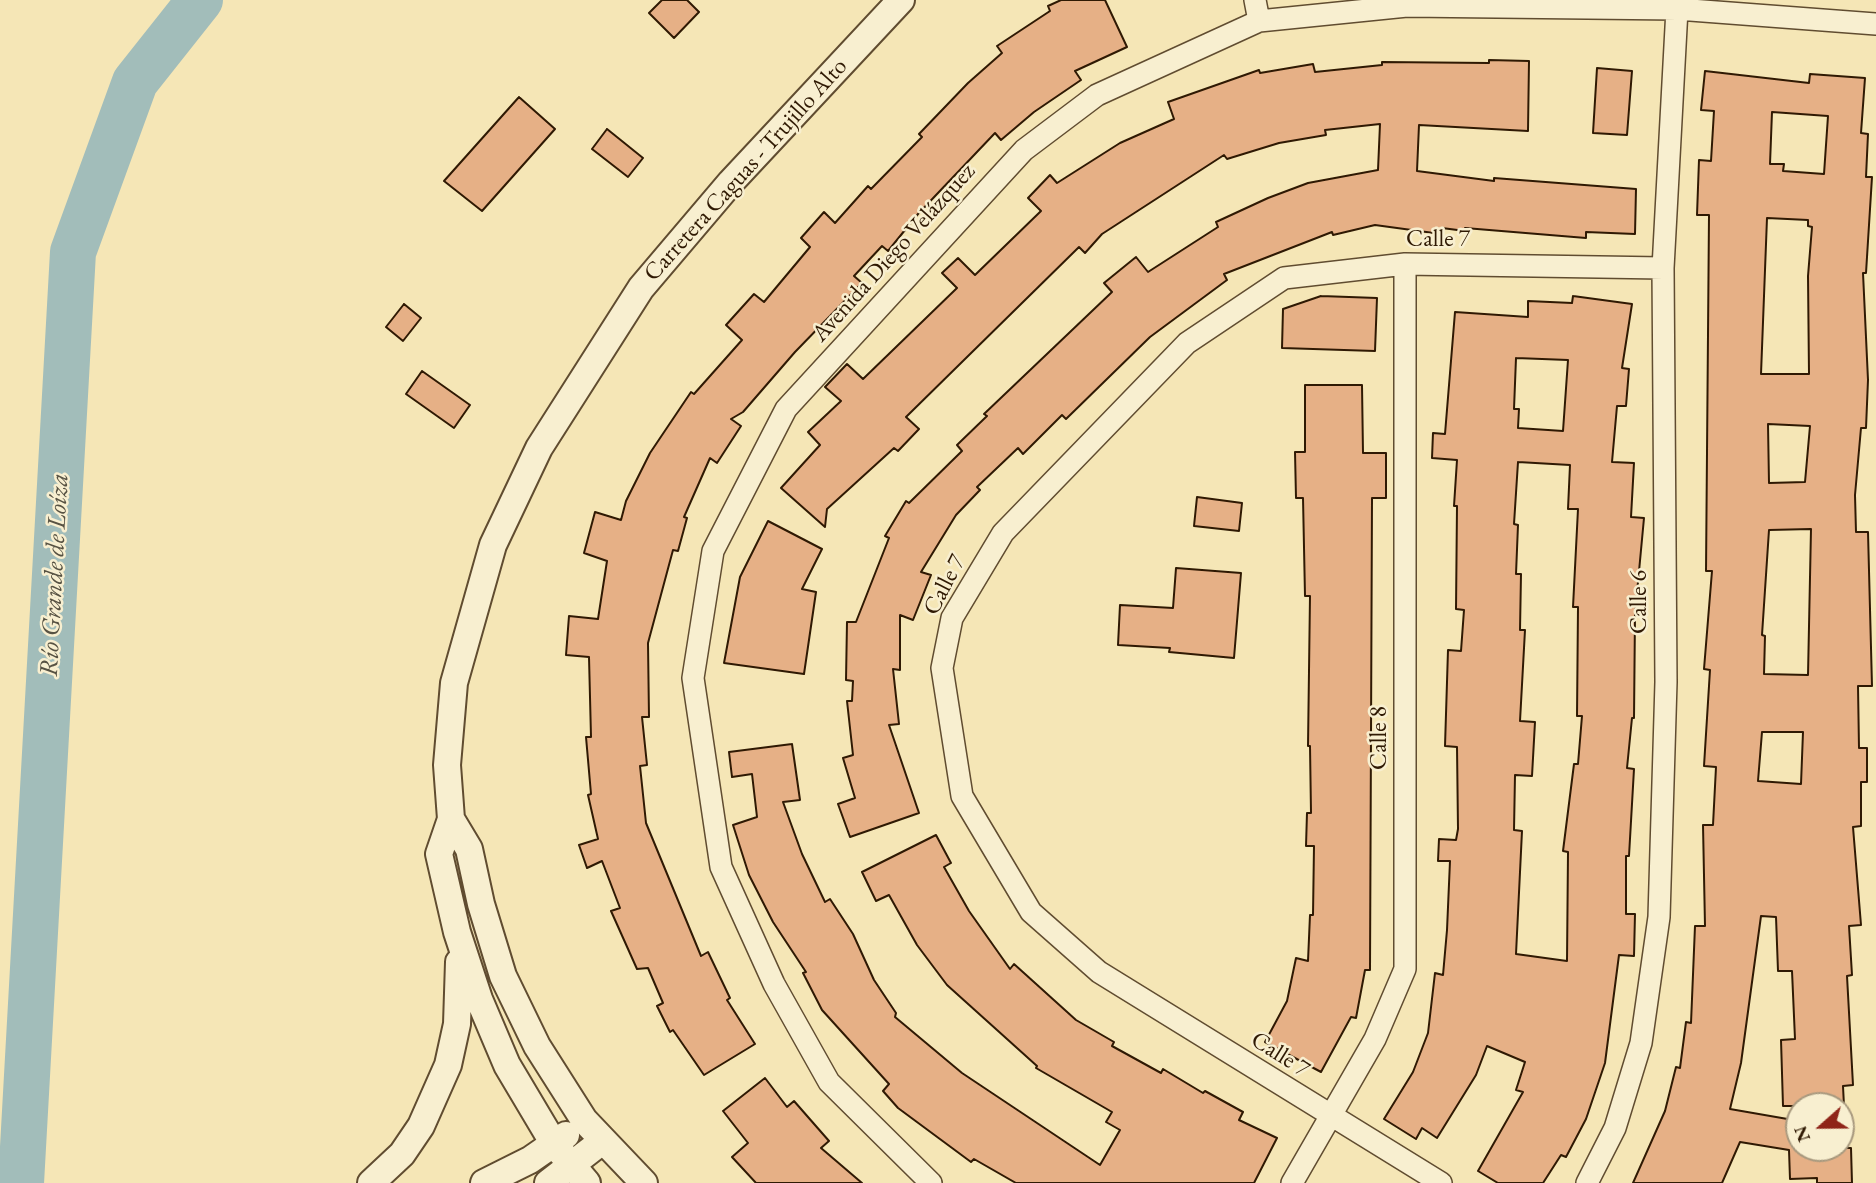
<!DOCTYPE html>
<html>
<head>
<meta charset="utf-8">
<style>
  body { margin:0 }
  #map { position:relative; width:1876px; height:1183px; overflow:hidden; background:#f5e6b6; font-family:"EB Garamond",serif }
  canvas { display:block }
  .north { position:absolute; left:1785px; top:1092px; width:70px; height:70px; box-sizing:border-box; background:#f8efd0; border:2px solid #a8997e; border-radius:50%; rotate:249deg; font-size:19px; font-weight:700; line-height:28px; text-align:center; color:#2f1903 }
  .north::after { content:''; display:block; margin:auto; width:24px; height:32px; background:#8f2418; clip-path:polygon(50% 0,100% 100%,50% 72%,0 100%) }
</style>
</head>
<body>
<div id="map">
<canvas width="1876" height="1183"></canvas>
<div class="north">N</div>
</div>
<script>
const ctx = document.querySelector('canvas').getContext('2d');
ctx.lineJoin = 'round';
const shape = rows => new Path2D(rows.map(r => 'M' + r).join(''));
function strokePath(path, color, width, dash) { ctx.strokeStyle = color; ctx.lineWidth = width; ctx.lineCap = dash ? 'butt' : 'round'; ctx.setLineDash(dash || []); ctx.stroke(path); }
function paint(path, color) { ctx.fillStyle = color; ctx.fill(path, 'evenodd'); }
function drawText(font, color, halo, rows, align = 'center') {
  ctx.font = font + ' "EB Garamond",serif'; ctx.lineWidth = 5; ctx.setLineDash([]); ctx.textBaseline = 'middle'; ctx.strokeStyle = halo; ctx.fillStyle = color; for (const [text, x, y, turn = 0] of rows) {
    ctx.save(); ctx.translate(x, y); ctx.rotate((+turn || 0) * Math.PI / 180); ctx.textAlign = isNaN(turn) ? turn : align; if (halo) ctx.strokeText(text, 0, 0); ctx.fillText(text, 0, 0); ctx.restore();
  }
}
strokePath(shape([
  [21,1183,73,252,135,82,200,0]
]), '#a2bdba', 46);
const building = shape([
  [662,0,687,0,699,12,674,38,649,13,662,0],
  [1061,0,1105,0,1127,47,1075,71,1081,80,1034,112,1001,140,995,133,918,214,888,251,882,246,854,276,862,283,795,352,743,412,731,419,741,426,717,463,710,458,684,517,687,518,678,551,673,550,648,643,649,717,642,717,647,765,640,766,646,823,701,956,708,952,730,998,727,1000,755,1044,704,1075,673,1030,670,1032,657,1006,663,1003,648,968,637,969,611,911,620,908,602,861,587,868,579,845,598,839,588,795,591,794,586,737,591,737,589,657,566,655,569,616,598,619,607,561,584,553,595,512,621,520,626,501,650,453,691,392,694,394,742,340,726,325,754,294,764,302,810,247,801,238,824,212,835,223,868,186,871,189,922,137,919,134,968,83,1002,53,997,46,1050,11,1048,6,1061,0],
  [1489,60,1529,61,1528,131,1419,125,1417,171,1494,181,1494,178,1636,189,1635,234,1586,232,1586,238,1465,228,1465,231,1442,228,1441,234,1375,225,1333,235,1332,232,1224,274,1227,280,1150,337,1066,419,1062,415,1023,454,1018,448,977,487,980,490,956,515,921,572,931,575,913,620,900,615,900,670,893,669,899,724,889,725,919,813,850,837,838,804,855,798,843,758,853,755,847,701,852,701,853,681,846,680,847,622,856,622,889,538,885,536,906,501,909,503,962,451,957,445,987,416,984,414,1112,292,1104,283,1136,257,1148,272,1218,227,1216,222,1268,198,1308,183,1378,170,1380,124,1325,130,1326,135,1279,143,1227,159,1224,155,1102,234,1085,253,1079,247,906,417,919,429,898,451,894,448,827,509,825,527,781,488,820,445,808,432,841,401,825,387,847,364,863,379,957,288,942,273,958,258,975,275,1041,211,1028,198,1050,175,1057,183,1120,143,1174,119,1168,102,1259,70,1260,73,1313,64,1315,72,1382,65,1382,62,1489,63,1489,60],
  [1597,68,1632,71,1627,135,1593,133,1597,68],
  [1705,71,1809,83,1810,74,1865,78,1861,133,1868,134,1866,177,1872,177,1866,273,1863,273,1868,380,1866,428,1861,428,1855,495,1856,532,1868,532,1872,686,1858,686,1859,748,1867,748,1867,782,1861,782,1861,826,1853,827,1861,925,1849,926,1852,975,1847,976,1853,1085,1843,1086,1844,1106,1783,1106,1781,1040,1795,1039,1792,971,1778,971,1776,917,1761,916,1741,1063,1730,1109,1799,1121,1799,1148,1851,1148,1852,1183,1817,1183,1817,1178,1790,1179,1789,1150,1740,1142,1722,1183,1633,1183,1665,1111,1676,1067,1680,1068,1686,1022,1691,1023,1695,926,1705,926,1703,825,1713,825,1716,767,1704,766,1710,670,1704,669,1712,571,1706,571,1709,215,1697,215,1699,160,1711,161,1714,111,1701,110,1705,71],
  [1772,112,1828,116,1824,174,1783,171,1784,164,1770,164,1772,112],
  [1767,218,1808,220,1808,226,1812,227,1808,276,1809,374,1761,374,1767,218],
  [1768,424,1810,426,1805,482,1769,483,1768,424],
  [1811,529,1808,675,1764,674,1765,636,1762,635,1769,530,1811,529],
  [1762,732,1803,732,1801,784,1758,781,1762,732],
  [519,97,555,129,482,211,444,181,519,97],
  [607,129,643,158,628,177,592,149,607,129],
  [1321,296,1377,298,1375,351,1282,348,1283,309,1321,296],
  [1573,296,1632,304,1622,368,1629,369,1626,406,1617,406,1612,462,1634,463,1631,517,1644,518,1635,614,1634,718,1632,718,1627,768,1634,769,1629,856,1626,856,1626,914,1635,914,1634,956,1619,955,1605,1063,1586,1119,1566,1157,1561,1155,1543,1183,1498,1183,1478,1171,1523,1092,1516,1090,1525,1062,1487,1046,1476,1075,1437,1138,1422,1128,1416,1139,1384,1119,1413,1072,1428,1033,1435,973,1443,975,1447,930,1450,861,1438,861,1439,839,1456,840,1458,829,1457,747,1445,746,1448,650,1461,651,1464,610,1456,609,1457,506,1454,506,1457,460,1432,458,1433,433,1445,434,1455,312,1528,317,1528,301,1572,303,1573,296],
  [1516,358,1568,360,1563,431,1518,428,1519,409,1514,409,1516,358],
  [1518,462,1570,465,1568,509,1578,509,1573,607,1578,607,1577,716,1582,716,1578,764,1574,764,1563,851,1568,852,1567,961,1516,954,1522,831,1514,830,1515,775,1532,776,1535,722,1520,721,1525,630,1520,630,1521,574,1516,574,1518,525,1514,524,1518,462],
  [404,304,421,318,403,341,386,327,404,304],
  [422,371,470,405,454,428,406,394,422,371],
  [1305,385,1362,385,1363,453,1386,453,1386,498,1372,498,1370,970,1365,970,1356,1018,1351,1017,1321,1072,1265,1042,1287,1001,1296,958,1308,961,1310,915,1313,915,1314,846,1306,846,1307,813,1311,813,1310,746,1308,746,1310,596,1305,596,1303,498,1296,498,1295,452,1305,452,1305,385],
  [1197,497,1242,503,1239,531,1194,526,1197,497],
  [768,521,822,549,802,589,816,592,804,674,724,663,740,577,768,521],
  [1176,568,1241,573,1234,658,1169,652,1170,648,1118,645,1120,605,1173,608,1176,568],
  [792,744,800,800,783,802,802,854,825,902,830,899,853,934,874,980,896,1013,895,1017,962,1073,1100,1165,1120,1130,1106,1122,1112,1112,1036,1068,1037,1066,947,985,917,945,889,895,876,901,862,872,936,835,951,863,944,867,969,911,1010,969,1014,964,1076,1020,1114,1042,1112,1046,1161,1073,1163,1069,1203,1093,1205,1091,1243,1112,1239,1120,1277,1138,1254,1183,1016,1183,974,1159,971,1162,898,1108,883,1091,889,1084,822,1010,803,973,806,972,773,922,749,875,733,825,757,817,752,774,732,777,729,752,792,744],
  [765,1078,787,1107,794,1101,829,1141,821,1148,862,1183,756,1183,732,1157,748,1143,723,1111,765,1078]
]);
paint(building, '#e6b086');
strokePath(building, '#2f1903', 2);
const minor = shape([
  [1255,0,1259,21],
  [931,1183,829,1082,774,984,721,867,693,678,713,551,786,409,1024,150,1097,95,1259,21,1407,6,1677,9,1876,24],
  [1292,1183,1375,1039,1405,969,1405,264],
  [1441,1183,1099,972,1031,912,962,796,942,668,952,618,1003,533,1187,343,1284,278,1405,264,1663,268],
  [1587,1183,1615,1128,1641,1043,1659,917,1666,682,1663,268,1677,9]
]);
const tertiary = shape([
  [451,819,469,849,481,904,503,976,537,1046,584,1120,644,1183],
  [371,1183,402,1154,421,1126,448,1065,457,1024,459,962],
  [484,1183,530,1160,566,1135],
  [548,1183,601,1142],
  [587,1183,554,1144,507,1065,479,999,457,932,439,854,451,819,447,765,454,683,493,545,539,448,641,288,731,182,901,0]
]);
strokePath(minor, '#604c30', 24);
strokePath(tertiary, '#604c30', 30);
strokePath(minor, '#f8efd0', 21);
strokePath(tertiary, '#f8efd0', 26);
drawText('24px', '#2f1903', '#f8efd0', [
  ["Carretera Caguas - Trujillo Alto",746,170,-48],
  ["Calle 7",1438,239],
  ["Avenida Diego Velázquez",894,253,-48],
  ["Calle 7",945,585,-63],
  ["Calle 6",1639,602,-90],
  ["Calle 8",1379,738,-90],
  ["Calle 7",1280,1055,32]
]);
drawText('italic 26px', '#575243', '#f8efd0', [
  ["Río Grande de Loíza",55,575,-87]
]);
</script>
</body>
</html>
